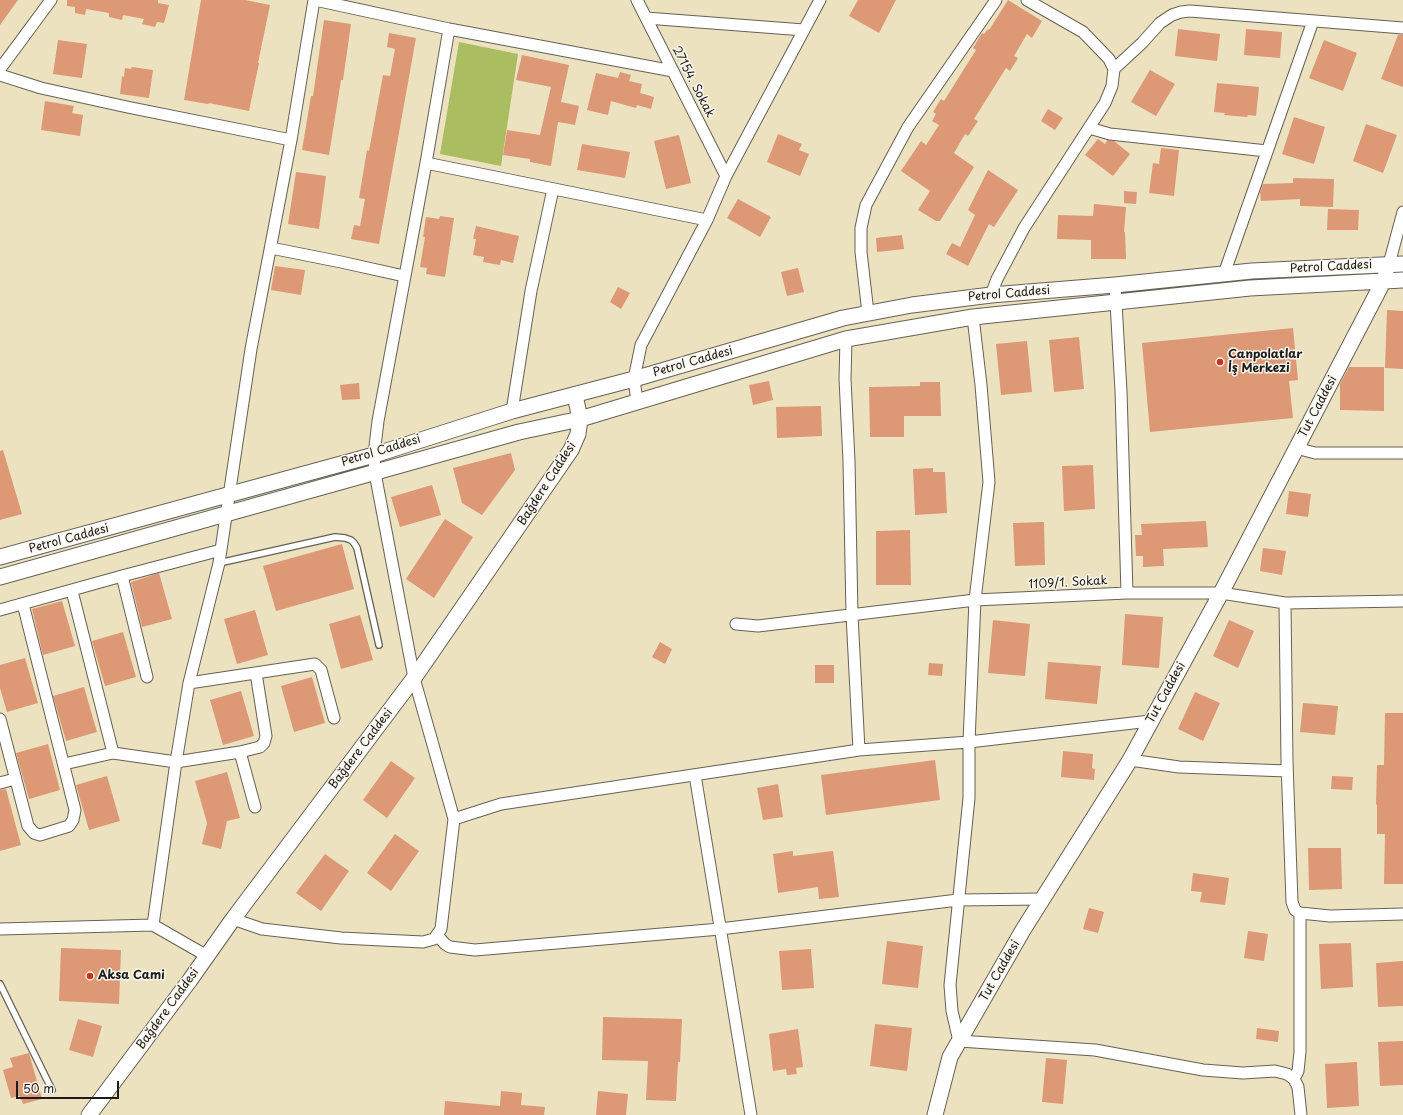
<!DOCTYPE html>
<html>
<head>
<meta charset="utf-8">
<style>
  body { margin:0 }
  #map { position:relative; width:1403px; height:1115px; overflow:hidden; background:#ece2c0; font-family:"Playpen Sans",sans-serif }
  canvas { display:block }
  .scale { position:absolute; left:16px; top:1081px; width:103px; height:18px; box-sizing:border-box; border:2px solid #1c1c1c; border-top:0; padding-left:5px; font-size:12px; line-height:14px; white-space:nowrap; color:#1c1c1c; -webkit-text-stroke:3px #fbf7ec; paint-order:stroke }
</style>
</head>
<body>
<div id="map">
<canvas width="1403" height="1115"></canvas>
<div class="scale">50 m</div>
</div>
<script>
const ctx = document.querySelector('canvas').getContext('2d');
ctx.lineJoin = 'round';
function paint(path, color) { ctx.fillStyle = color; ctx.fill(path, 'evenodd'); }
const shape = rows => new Path2D(rows.map(r => 'M' + r).join(''));
function strokePath(path, color, width, dash) { ctx.strokeStyle = color; ctx.lineWidth = width; ctx.lineCap = dash ? 'butt' : 'round'; ctx.setLineDash(dash || []); ctx.stroke(path); }
function drawText(font, color, halo, rows, align = 'center') {
  ctx.font = font + ' "Playpen Sans",sans-serif'; ctx.lineWidth = 3; ctx.setLineDash([]); ctx.textBaseline = 'middle'; ctx.strokeStyle = halo; ctx.fillStyle = color; for (const [text, x, y, turn = 0] of rows) {
    ctx.save(); ctx.translate(x, y); ctx.rotate((+turn || 0) * Math.PI / 180); ctx.textAlign = isNaN(turn) ? turn : align; if (halo) ctx.strokeText(text, 0, 0); ctx.fillText(text, 0, 0); ctx.restore();
  }
}
paint(shape([
  [459,42,518,54,501,166,440,154]
]), '#aabd61');
paint(shape([
  [0,0,18,0,0,25],
  [67,0,158,0,158,3,169,5,164,23,157,22,155,27,142,24,144,19,123,15,122,20,109,17,109,13,86,9,85,15,75,13,75,7,67,6],
  [201,0,245,0,270,5,258,63,259,63,249,111,209,103,208,104,184,100],
  [858,0,896,0,879,33,849,16],
  [1008,0,1042,21,1032,38,1027,34,1014,56,1018,58,1010,71,1006,68,974,119,978,121,968,136,965,134,954,153,974,167,940,221,936,221,918,210,930,191,901,171,921,141,926,145,939,125,932,121,936,114,933,112,941,99,944,101,976,50,973,48,982,33,984,34,988,29,989,30],
  [324,20,351,24,343,80,341,80,329,155,302,150,311,96,313,96],
  [1178,29,1220,34,1217,61,1175,56],
  [1246,29,1282,32,1280,58,1244,55],
  [389,33,416,38,379,244,351,239,354,225,360,226,365,199,359,198,367,150,369,151,383,75,390,76,395,49,387,47],
  [1398,35,1403,35,1403,87,1381,79],
  [58,40,87,44,82,78,53,74],
  [1324,40,1357,53,1343,91,1309,78],
  [522,55,569,65,561,102,579,106,575,125,558,122,551,166,530,162,530,159,503,155,507,130,540,135,551,87,516,80],
  [132,67,153,70,149,98,120,94,122,76,124,77,125,68,131,69],
  [1150,70,1175,84,1156,116,1131,102],
  [620,72,631,75,629,81,642,84,640,93,654,97,651,109,637,105,636,108,611,101,608,115,587,110,596,73,618,78],
  [1217,83,1259,87,1256,116,1248,115,1247,117,1224,115,1225,113,1214,112],
  [45,101,74,106,72,113,83,115,80,136,41,130],
  [1048,109,1063,118,1055,130,1041,121],
  [1294,117,1325,127,1314,164,1282,154],
  [1366,124,1397,135,1383,173,1353,161],
  [778,134,802,144,799,150,809,154,800,176,767,162],
  [679,135,691,183,666,189,654,141],
  [1098,139,1105,144,1107,140,1114,141,1130,154,1113,176,1085,155],
  [582,144,630,152,625,178,577,170],
  [1161,148,1179,150,1174,196,1149,193,1153,163,1159,164],
  [988,170,1018,190,994,227,989,224,968,266,946,254,952,243,960,247,975,215,968,210],
  [296,172,326,176,319,229,288,224],
  [1293,178,1334,179,1333,207,1300,206,1300,199,1261,201,1260,192,1263,184,1293,183],
  [1124,191,1137,192,1136,204,1124,203],
  [738,199,771,217,760,237,727,218],
  [1094,204,1126,207,1124,232,1125,232,1126,259,1091,259,1091,240,1057,239,1058,215,1093,216],
  [1328,209,1359,210,1358,230,1327,230],
  [440,216,454,218,445,277,426,274,427,268,420,267,425,237,423,237,426,217,439,219],
  [476,226,519,236,513,263,501,260,500,265,483,262,484,257,473,255,476,239,473,239],
  [902,235,904,249,877,252,876,238],
  [275,266,305,270,301,295,271,290],
  [798,268,804,292,787,296,781,272],
  [618,287,630,293,621,309,610,302],
  [1387,310,1403,311,1403,369,1385,368],
  [1293,328,1298,380,1289,381,1293,418,1150,432,1142,343],
  [1079,337,1084,389,1054,392,1049,340],
  [1027,341,1032,392,1001,395,996,344],
  [1349,367,1384,367,1384,411,1340,410,1340,384],
  [769,381,773,400,753,405,749,385],
  [920,382,940,382,941,416,904,416,904,437,870,437,869,387,920,386],
  [359,383,360,399,342,400,340,385],
  [821,406,822,436,777,438,776,407],
  [3,450,22,514,0,520,0,451],
  [511,453,515,470,482,515,462,503,453,468],
  [1093,465,1095,509,1064,511,1062,466],
  [933,468,933,472,945,472,947,513,915,515,913,469],
  [432,485,441,515,400,527,391,497],
  [1289,491,1311,494,1308,517,1286,514],
  [445,519,473,537,434,598,406,579],
  [1206,521,1208,547,1163,549,1164,566,1143,567,1143,556,1136,556,1135,535,1142,535,1141,524],
  [1044,522,1045,565,1015,566,1013,523],
  [910,530,911,585,876,585,876,531],
  [342,544,354,589,276,611,263,566],
  [1263,548,1286,551,1282,575,1260,571],
  [159,573,172,619,142,627,131,582],
  [62,601,75,646,43,655,32,609],
  [255,610,268,655,237,664,224,619],
  [1125,614,1163,617,1159,668,1122,665],
  [360,615,373,660,341,669,329,624],
  [993,620,1030,624,1025,676,988,673],
  [1229,620,1254,631,1238,668,1213,656],
  [123,632,136,677,105,686,92,641],
  [660,642,672,649,665,664,652,657],
  [25,658,38,703,7,712,0,688,0,665],
  [1048,662,1101,666,1097,704,1045,699],
  [929,663,943,664,942,676,928,675],
  [815,665,834,665,834,683,815,683],
  [312,677,325,723,294,732,281,686],
  [84,687,97,732,66,741,53,696],
  [241,691,254,736,223,745,210,700],
  [1195,692,1220,703,1203,741,1178,729],
  [1303,703,1338,706,1335,735,1300,732],
  [1385,713,1403,713,1403,884,1384,884,1385,834,1377,834,1377,805,1376,804,1377,765,1384,765],
  [48,744,60,790,29,799,16,753],
  [1063,751,1093,754,1092,768,1095,769,1094,780,1061,777],
  [935,760,940,800,826,815,821,775],
  [391,761,415,778,387,818,363,800],
  [227,772,240,818,227,821,221,849,202,844,207,823,195,781],
  [107,776,120,821,89,830,76,785],
  [1332,776,1353,777,1352,790,1331,789],
  [778,784,783,817,763,820,757,788],
  [6,789,21,845,0,851,0,790],
  [395,834,419,851,391,891,367,873],
  [1308,848,1341,848,1342,889,1309,890],
  [793,851,793,856,833,851,839,897,819,899,818,887,778,893,773,854],
  [325,854,349,871,321,911,296,893],
  [1193,873,1229,878,1225,905,1200,902,1202,892,1191,891],
  [1089,908,1104,912,1098,933,1083,929],
  [1248,931,1268,934,1264,961,1244,958],
  [887,941,923,946,918,988,882,984],
  [1351,943,1353,987,1321,989,1319,944],
  [61,948,121,950,119,1004,59,1001],
  [811,949,814,988,782,990,779,951],
  [1403,961,1403,1006,1378,1007,1376,963],
  [603,1017,682,1019,680,1062,678,1062,676,1101,646,1100,648,1061,602,1060],
  [78,1019,102,1026,93,1057,69,1050],
  [875,1024,912,1028,907,1071,870,1066],
  [1257,1028,1279,1031,1278,1042,1256,1039],
  [798,1029,803,1067,796,1068,797,1074,787,1075,786,1069,773,1071,769,1034],
  [1403,1041,1403,1085,1380,1086,1378,1042],
  [29,1053,42,1099,23,1104,20,1096,11,1098,3,1070,13,1067,10,1058],
  [1046,1058,1067,1060,1063,1104,1042,1102],
  [1357,1062,1359,1106,1327,1108,1325,1064],
  [501,1091,522,1093,521,1105,545,1107,544,1115,444,1115,445,1101,500,1106],
  [598,1091,628,1094,626,1115,596,1115]
]), '#dd9875');
const lane = shape([
  [219,563,335,537,345,538,351,540,354,543,357,548,379,645],
  [0,984,52,1090]
]);
const street = shape([
  [315,0,449,29,673,71],
  [637,0,726,176],
  [646,18,804,30],
  [0,69,51,0],
  [1114,69,1142,43,1160,23,1172,15,1181,12,1190,11,1403,28],
  [0,75,41,88,127,107,291,140],
  [1089,128,1110,134,1267,151],
  [426,163,707,220],
  [271,248,341,262,404,276],
  [1389,264,1403,212],
  [1224,274,1313,21],
  [1115,285,1121,391,1127,593],
  [991,295,997,279,1024,228,1105,103,1112,86,1114,69,1109,59,1083,32,1027,0],
  [868,313,861,252,861,228,866,205,908,127,996,0],
  [973,317,981,385,989,482,975,600,969,742,969,798,950,985,952,1011,959,1041,1095,1050,1203,1070,1243,1073,1275,1071,1287,1074,1294,1079,1298,1087,1301,1115],
  [846,339,845,379,849,461,852,615,859,750],
  [637,402,634,379,641,345,707,220,726,176,820,0],
  [512,411,531,291,553,189],
  [1296,448,1315,453,1403,453],
  [122,576,147,677],
  [72,591,113,753],
  [1285,603,1287,762,1292,902,1295,910,1300,913,1330,916,1403,914],
  [0,610,122,576,221,550],
  [736,624,758,626,975,600,1127,593,1221,593,1285,603,1403,601],
  [189,683,315,664,321,670,334,718],
  [0,719,28,826,34,833,40,835,69,826,73,820,75,810,23,604],
  [240,752,255,807],
  [1130,760,1179,767,1287,771],
  [64,764,113,753,176,762,240,752,260,747,264,743,266,736,256,673],
  [695,775,751,1115],
  [0,783,15,779],
  [454,819,501,804,859,750,969,742,1150,721],
  [233,919,262,929,341,938,423,942,434,939,441,929,454,819,414,678,375,473,374,455,378,421,426,163,449,29],
  [0,929,153,925],
  [438,936,445,944,450,947,475,950,720,929,958,900,1043,899],
  [207,956,153,925,176,762,189,683,219,563,251,349,291,140,314,0],
  [1294,1079,1298,1071,1300,1052,1300,913]
]);
const secondary = shape([
  [0,557,374,455,512,411,634,379,843,318,912,305,991,295,1115,285,1252,271,1403,264],
  [0,577,519,432,580,419,846,339,973,317,1250,288,1403,280],
  [89,1115,190,980,233,919,414,678,571,450,578,434,580,419,575,395],
  [935,1115,950,1057,1023,930,1130,760,1221,593,1384,280,1386,274]
]);
strokePath(lane, '#656155', 8);
strokePath(street, '#656155', 13);
strokePath(secondary, '#656155', 17);
strokePath(lane, '#fff', 5.5);
strokePath(street, '#fff', 11);
strokePath(secondary, '#fff', 15);
for (const [x, y, r, color] of [
  [1220,362,4,"#c8321e"],
  [90,976,4,"#c8321e"]
]) { const dot = new Path2D(); dot.arc(x, y, r, 0, 2 * Math.PI); ctx.fillStyle = color; ctx.fill(dot); strokePath(dot, '#fbf7ec', 1.5); }
drawText('12px', '#1c1c1c', '#fbf7ec', [
  ["27154. Sokak",693,82,63],
  ["Petrol Caddesi",1331,267,-3],
  ["Petrol Caddesi",1009,294,-5],
  ["Petrol Caddesi",693,362,-16],
  ["Tut Caddesi",1318,407,-62],
  ["Petrol Caddesi",381,451,-17],
  ["Bağdere Caddesi",547,484,-57],
  ["Petrol Caddesi",69,539,-15],
  ["1109/1. Sokak",1068,583,-3],
  ["Tut Caddesi",1166,693,-61],
  ["Bağdere Caddesi",361,749,-53],
  ["Tut Caddesi",1000,971,-60],
  ["Bağdere Caddesi",168,1009,-54]
]);
drawText('bold 12px', '#1c1c1c', '#fbf7ec', [
  ["Canpolatlar",1228,355],
  ["İş Merkezi",1228,369],
  ["Aksa Cami",98,976]
], 'left');
</script>
</body>
</html>
